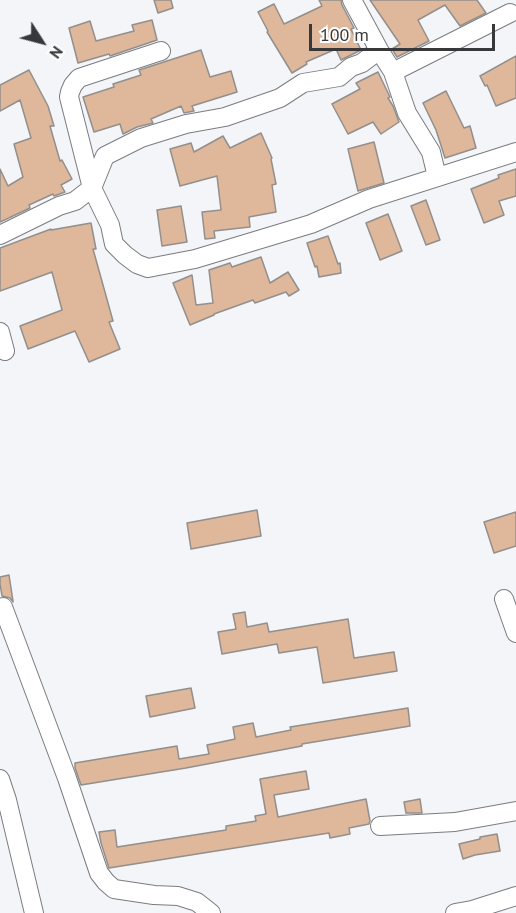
<!DOCTYPE html>
<html>
<head>
<meta charset="utf-8">
<style>
  body { margin:0 }
  #map { position:relative; width:516px; height:913px; overflow:hidden; background:#f3f5f9; font-family:"PT Sans",sans-serif }
  canvas { display:block }
  .north { position:absolute; left:12px; top:12px; width:60px; height:60px; -webkit-text-stroke:4px #fff; paint-order:stroke; rotate:126deg; font-size:16px; font-weight:700; line-height:24px; text-align:center; color:#38383a }
  .north::after { content:''; display:block; margin:auto; width:21px; height:27px; background:#38383a; clip-path:polygon(50% 0,100% 100%,50% 72%,0 100%) }
  .scale { position:absolute; left:309px; top:24px; width:186px; height:27px; box-sizing:border-box; border:3px solid #38383a; border-top:0; padding-left:8px; font-size:18px; line-height:21px; white-space:nowrap; color:#38383a; -webkit-text-stroke:4px #fff; paint-order:stroke }
</style>
</head>
<body>
<div id="map">
<canvas width="516" height="913"></canvas>
<div class="north">N</div>
<div class="scale">100 m</div>
</div>
<script>
const ctx = document.querySelector('canvas').getContext('2d');
ctx.lineJoin = 'round';
function paint(path, color) { ctx.fillStyle = color; ctx.fill(path, 'evenodd'); }
const shape = rows => new Path2D(rows.map(r => 'M' + r).join(''));
function strokePath(path, color, width, dash) { ctx.strokeStyle = color; ctx.lineWidth = width; ctx.lineCap = dash ? 'butt' : 'round'; ctx.setLineDash(dash || []); ctx.stroke(path); }
const building = shape([
  [154,0,171,0,173,8,158,13,154,0],
  [319,0,341,0,342,5,354,28,351,29,361,50,341,60,336,49,306,62,307,64,292,73,267,32,268,31,258,12,274,4,284,24,322,6,319,0],
  [370,0,477,0,486,13,460,26,445,5,418,20,429,41,397,57,392,49,400,44,370,0],
  [152,20,157,40,110,56,109,54,78,63,69,28,90,21,96,41,134,31,132,25,152,20],
  [201,50,210,77,231,71,237,92,192,106,194,111,184,113,181,106,151,119,153,123,137,127,123,134,120,124,94,132,83,97,114,87,113,84,141,75,139,70,201,50],
  [516,56,516,98,496,106,487,85,485,86,480,76,516,56],
  [29,70,48,106,54,126,50,126,60,161,62,160,72,179,61,185,65,192,54,196,53,194,29,205,30,208,0,222,0,169,8,186,23,177,14,144,31,138,20,100,0,111,0,85,29,70],
  [378,72,389,95,390,97,388,98,393,106,399,122,381,134,373,122,348,134,332,104,360,89,356,83,378,72],
  [446,91,464,128,470,126,476,148,445,158,436,130,423,103,446,91],
  [261,133,272,158,271,159,276,184,272,185,276,212,249,217,250,227,214,231,215,238,205,239,202,212,221,210,217,176,180,186,170,149,191,143,194,152,223,136,230,148,261,133],
  [374,142,384,183,358,191,348,149,374,142],
  [516,169,516,196,499,201,504,215,484,223,471,189,499,178,498,175,516,169],
  [426,200,440,240,426,245,411,206,426,200],
  [181,206,187,242,162,246,157,210,181,206],
  [388,214,402,251,380,260,366,223,388,214],
  [91,223,96,249,93,249,113,321,109,322,120,349,89,362,75,331,28,349,20,326,62,310,52,272,0,291,0,248,51,229,51,230,91,223],
  [328,236,338,264,340,263,341,273,319,277,317,266,315,267,307,243,328,236],
  [261,257,270,283,288,272,299,290,289,296,286,292,255,303,253,300,214,314,214,315,190,325,173,283,192,275,196,305,213,303,209,270,230,263,232,267,261,257],
  [257,510,261,536,191,549,187,523,257,510],
  [516,512,516,546,494,553,484,522,516,512],
  [9,575,13,601,13,602,10,598,2,596,0,584,0,577,9,575],
  [245,612,247,627,267,623,269,632,348,619,354,658,394,652,397,671,323,683,317,647,279,653,277,644,222,654,218,632,236,629,233,614,245,612],
  [191,688,195,708,150,717,146,696,191,688],
  [408,708,410,726,302,744,302,746,186,768,81,785,75,768,75,763,177,746,179,759,209,754,207,745,235,739,233,727,253,723,256,737,291,730,290,727,408,708],
  [306,771,309,789,274,795,278,817,366,799,370,821,369,824,349,828,350,834,330,838,329,833,109,868,101,843,99,832,115,830,117,847,226,830,226,826,256,821,255,816,266,814,260,779,306,771],
  [420,799,422,813,406,813,404,802,420,799],
  [497,834,500,851,475,855,463,859,459,844,480,839,480,837,497,834]
]);
paint(building, '#dfb79b');
strokePath(building, '#928f8c', 1.5);
const minor = shape([
  [352,0,379,50,393,72,407,113,431,152,437,177],
  [161,51,79,78,73,85,70,92,69,97,92,188,110,225,114,244,125,255,137,264,148,268,195,259,311,224,369,199,516,152],
  [393,72,510,13],
  [0,235,59,206,75,201,92,188,105,156,141,138,186,124,225,117,280,98,303,83,339,77,351,67,362,63,379,50],
  [0,332,5,351],
  [504,599,516,633],
  [3,607,67,778,99,873,106,882,114,889,154,895,178,896,197,902,211,913],
  [0,779,7,800,34,913],
  [380,826,455,822,516,811],
  [455,913,472,910,516,896]
]);
strokePath(minor, '#7a7c80', 20);
strokePath(minor, '#fff', 18);
</script>
</body>
</html>
